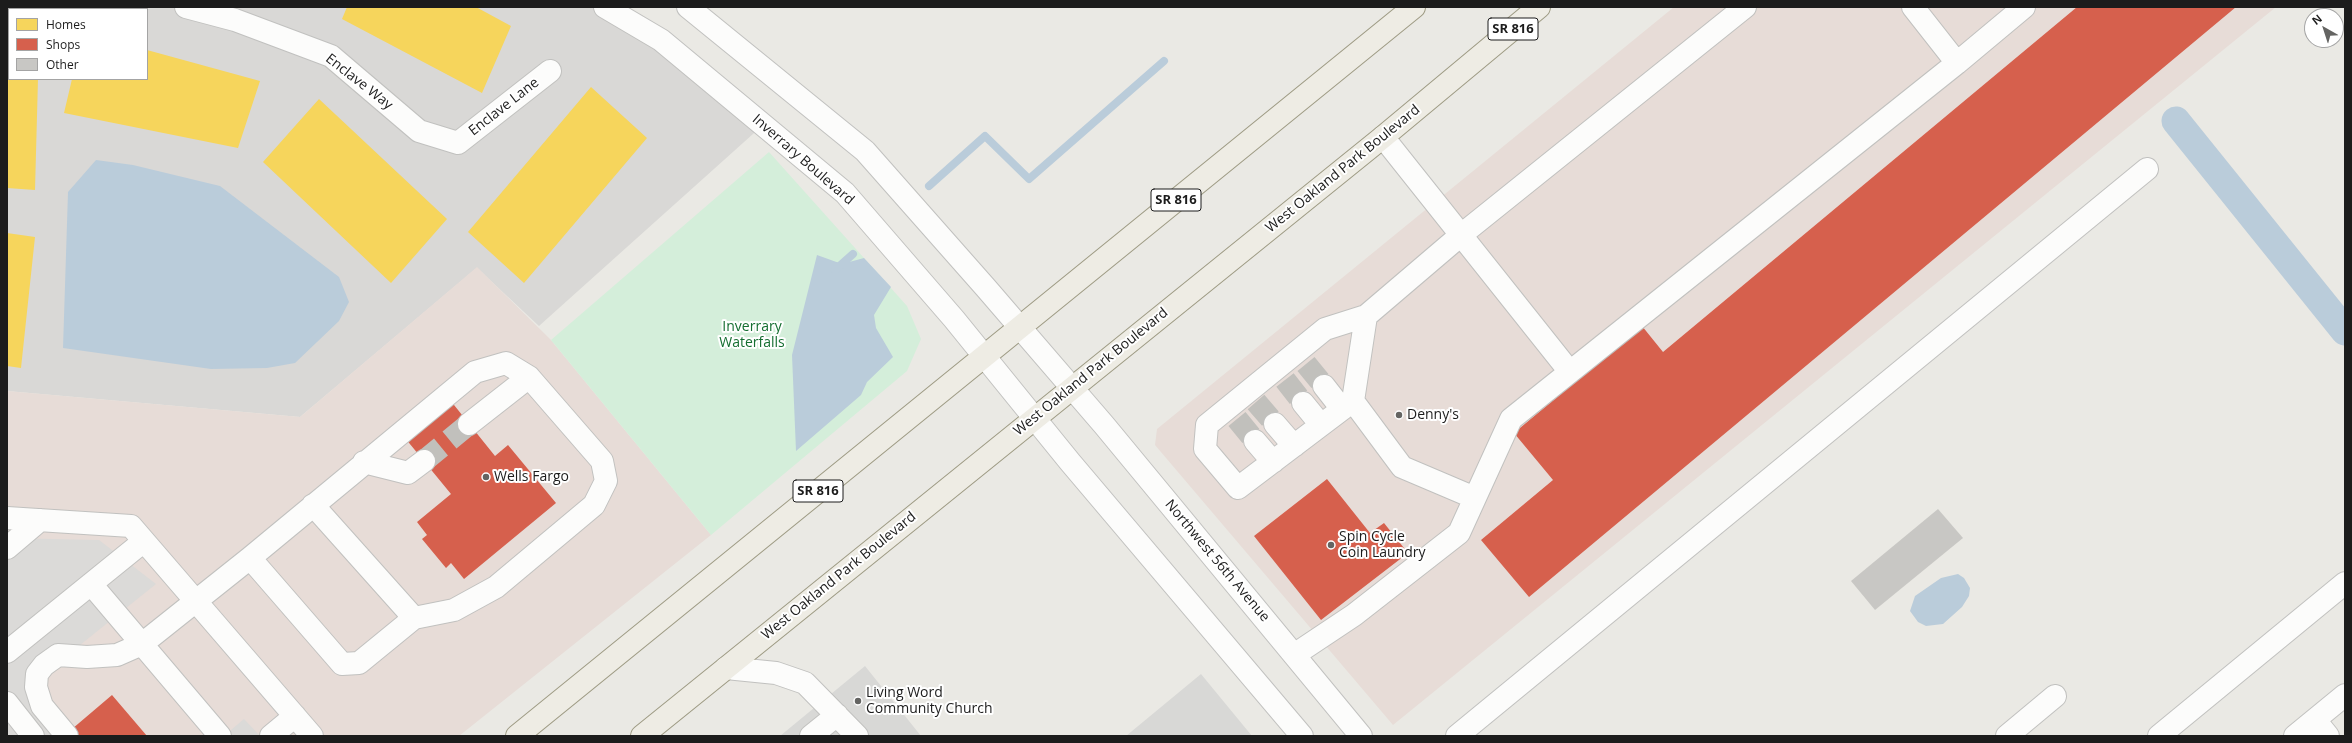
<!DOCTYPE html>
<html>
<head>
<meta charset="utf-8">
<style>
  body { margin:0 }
  #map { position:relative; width:2352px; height:743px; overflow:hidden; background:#eae9e4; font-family:"Open Sans",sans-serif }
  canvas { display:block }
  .frame { position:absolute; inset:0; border:8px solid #1c1c1c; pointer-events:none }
  .legend { position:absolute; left:8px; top:8px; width:140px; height:72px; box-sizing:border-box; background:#fff; border:1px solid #a4a4a4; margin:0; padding:5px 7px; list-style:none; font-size:12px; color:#1c1c1c }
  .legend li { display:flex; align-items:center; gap:8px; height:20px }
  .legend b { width:20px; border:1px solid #a4a4a4 }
  .north { position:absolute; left:2304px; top:8px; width:40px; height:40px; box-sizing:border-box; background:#fff; border:1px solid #a4a4a4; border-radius:50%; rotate:321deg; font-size:11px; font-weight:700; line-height:16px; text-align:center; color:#1c1c1c }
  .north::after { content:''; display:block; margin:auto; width:14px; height:18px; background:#646462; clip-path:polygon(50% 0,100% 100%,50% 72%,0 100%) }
</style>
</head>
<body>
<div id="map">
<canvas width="2352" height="743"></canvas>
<div class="frame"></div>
<ul class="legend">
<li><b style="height:11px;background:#f6d55c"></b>Homes</li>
<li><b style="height:11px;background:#d6604d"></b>Shops</li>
<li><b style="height:11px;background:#c8c7c4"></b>Other</li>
</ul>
<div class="north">N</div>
</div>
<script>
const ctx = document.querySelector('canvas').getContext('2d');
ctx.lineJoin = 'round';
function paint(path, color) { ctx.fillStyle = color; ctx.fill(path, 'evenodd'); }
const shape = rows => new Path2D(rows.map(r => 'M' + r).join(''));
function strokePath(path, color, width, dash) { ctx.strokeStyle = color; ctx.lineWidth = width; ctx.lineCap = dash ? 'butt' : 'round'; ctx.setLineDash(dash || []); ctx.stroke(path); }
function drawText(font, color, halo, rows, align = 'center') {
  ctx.font = font + ' "Open Sans",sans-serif'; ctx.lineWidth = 4; ctx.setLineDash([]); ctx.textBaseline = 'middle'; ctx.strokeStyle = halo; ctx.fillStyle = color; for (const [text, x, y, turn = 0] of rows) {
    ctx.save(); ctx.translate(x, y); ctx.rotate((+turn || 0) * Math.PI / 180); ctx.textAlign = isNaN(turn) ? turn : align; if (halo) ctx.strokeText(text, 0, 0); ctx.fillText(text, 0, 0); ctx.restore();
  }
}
paint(shape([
  [7,7,605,7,763,125,539,326,477,268,300,417,7,391],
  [9,9,147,9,147,79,9,79]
]), '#d9d8d6');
paint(shape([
  [1674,7,2276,7,1393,725,1155,445,1157,429],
  [477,267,551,340,711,535,459,736,7,736,7,391,300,417]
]), '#e7dcd7');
paint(shape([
  [865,666,921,736,780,736],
  [1201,674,1252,736,1126,736]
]), '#d8d8d6');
paint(shape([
  [769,152,907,306,921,339,907,371,711,535,551,340]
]), '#d4eeda');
paint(shape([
  [7,538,99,540,156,584,29,686,74,736,7,736],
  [244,719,260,736,224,736]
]), '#dbdad8');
paint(shape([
  [96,160,133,165,220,186,339,277,349,302,339,321,295,363,267,368,211,369,63,348,68,192],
  [817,255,842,264,864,258,891,287,874,315,876,328,893,357,867,382,861,395,796,451,792,355],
  [1958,574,1964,578,1970,588,1969,596,1962,607,1943,624,1926,626,1918,622,1910,611,1915,596,1941,578]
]), '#baccda');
paint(shape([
  [347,7,476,7,511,26,482,93,342,19],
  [7,29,9,29,9,79,38,79,35,190,7,188],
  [147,50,260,81,238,148,64,113,72,79,147,79],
  [591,87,647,138,524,283,468,232],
  [319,99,447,219,391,283,263,162],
  [7,233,35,237,21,368,7,366]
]), '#f6d55c');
paint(shape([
  [2077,7,2236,7,1529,597,1481,540,1553,480,1514,433,1642,326,1663,352],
  [450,400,495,456,508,445,556,503,464,579,451,563,446,568,422,539,427,535,417,522,451,494,405,438],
  [1327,479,1370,533,1384,523,1408,553,1321,620,1254,536],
  [112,695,147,736,78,736,72,729]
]), '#d6604d');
strokePath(shape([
  [929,186,985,136,1029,179,1164,61],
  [835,270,853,254]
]), '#baccda', 8);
strokePath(shape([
  [2176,121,2345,331]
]), '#baccda', 29);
paint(shape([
  [1938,509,1963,538,1875,610,1851,581]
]), '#c8c7c4');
strokePath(shape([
  [1306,364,1324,386],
  [1285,380,1303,403],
  [1256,402,1275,424],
  [1237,419,1255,441],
  [424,461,469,424]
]), '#c1c0bc', 22, [22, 11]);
const minor = shape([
  [186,7,235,20,331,56,419,131,458,143,550,71],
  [605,7,661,40,845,193,954,319,1070,462,1302,736],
  [688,7,865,151,986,288,1104,425,1361,736],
  [1913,7,1957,63],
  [1383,137,1570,372],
  [1366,316,1353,401,1238,488,1205,449,1207,425,1325,329,1366,316,1461,235,1745,7],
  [1324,386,1342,409],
  [1353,401,1402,467,1475,498],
  [1303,403,1321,425],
  [469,424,529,377],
  [1275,424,1294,446],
  [1255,441,1273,462],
  [364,462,408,473,424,461],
  [313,505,414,618],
  [7,518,131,526,312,736],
  [7,548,40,520],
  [91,584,220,736],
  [7,652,144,541],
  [1294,655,1354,615,1459,533,1511,419,1957,63,2024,7],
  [726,668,776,673,805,683,857,736],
  [7,703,33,736],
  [2315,720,2328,736],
  [67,736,42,706,36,687,37,674,44,665,58,655,87,657,117,655,142,644,250,558,475,372,506,363,529,377,602,461,606,481,594,505,496,587,454,610,414,618,359,663,342,664,250,558],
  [271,736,295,716],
  [811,736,837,715],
  [1457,736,2147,169],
  [2007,736,2055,696],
  [2159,736,2345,583],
  [2295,736,2345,695]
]);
const major = shape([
  [517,736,1414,7],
  [642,736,1383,137,1539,7]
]);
strokePath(minor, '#c1c1bf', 24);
strokePath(major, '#9e9b84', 24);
strokePath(minor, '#fcfcfb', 22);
strokePath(major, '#eeece4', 22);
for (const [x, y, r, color] of [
  [1399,415,4,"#646462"],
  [486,477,4,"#646462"],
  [1331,545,4,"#646462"],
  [858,701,4,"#646462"]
]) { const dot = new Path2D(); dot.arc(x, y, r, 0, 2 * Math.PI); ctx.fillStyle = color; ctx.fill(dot); strokePath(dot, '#fff', 1.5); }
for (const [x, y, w] of [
  [1513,29,50],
  [1176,200,50],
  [818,491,50]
]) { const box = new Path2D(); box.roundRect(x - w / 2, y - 11, w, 22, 3); ctx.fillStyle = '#fff'; ctx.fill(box); strokePath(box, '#1c1c1c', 1); }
drawText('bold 13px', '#1c1c1c', null, [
  ["SR 816",1513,29],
  ["SR 816",1176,200],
  ["SR 816",818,491]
]);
drawText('14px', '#1c1c1c', '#fff', [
  ["Enclave Way",359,82,38],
  ["Enclave Lane",504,107,-38],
  ["Inverrary Boulevard",803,160,41],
  ["West Oakland Park Boulevard",1343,169,-39],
  ["West Oakland Park Boulevard",1091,372,-39],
  ["Northwest 56th Avenue",1217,561,50],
  ["West Oakland Park Boulevard",839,576,-39]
]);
drawText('14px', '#156e31', '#fff', [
  ["Inverrary",752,327],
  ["Waterfalls",752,343]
]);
drawText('14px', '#1c1c1c', '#fff', [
  ["Denny's",1407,415],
  ["Wells Fargo",494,477],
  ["Spin Cycle",1339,537],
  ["Coin Laundry",1339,553],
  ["Living Word",866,693],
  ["Community Church",866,709]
], 'left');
</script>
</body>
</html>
